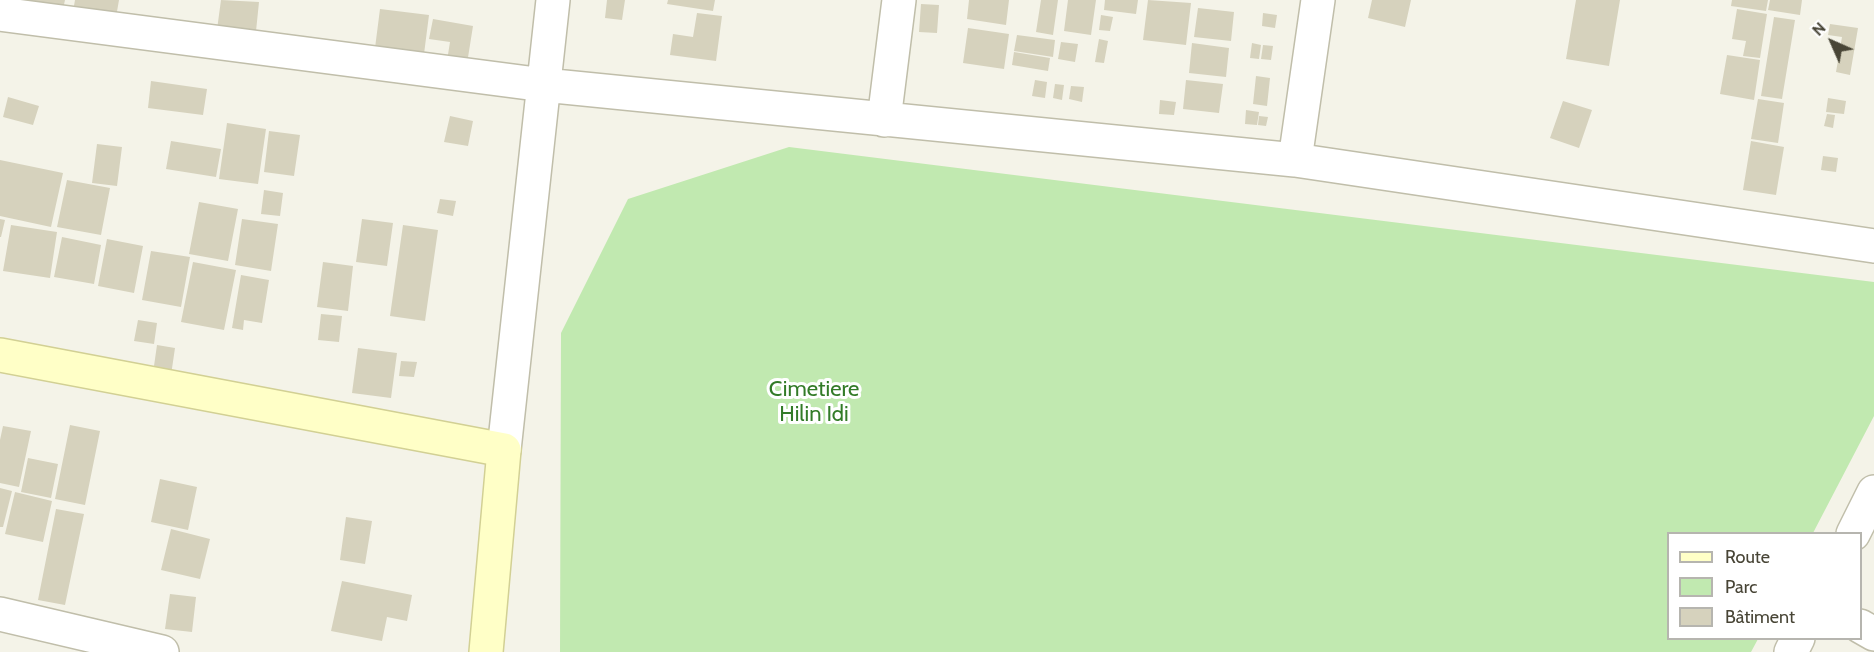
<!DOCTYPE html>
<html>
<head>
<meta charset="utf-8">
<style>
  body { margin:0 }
  #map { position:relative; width:1874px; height:652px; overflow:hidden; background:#f4f3e8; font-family:Cabin,sans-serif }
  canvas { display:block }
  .legend { position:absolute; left:1667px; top:532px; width:195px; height:108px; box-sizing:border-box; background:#fff; border:2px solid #b6b5af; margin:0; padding:8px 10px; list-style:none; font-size:18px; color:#484536 }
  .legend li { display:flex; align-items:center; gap:12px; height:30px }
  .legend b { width:30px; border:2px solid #b6b5af }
  .north { position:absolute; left:1802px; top:12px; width:60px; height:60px; -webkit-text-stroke:4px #fff; paint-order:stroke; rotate:315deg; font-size:16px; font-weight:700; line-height:24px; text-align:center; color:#484536 }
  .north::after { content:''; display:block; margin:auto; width:21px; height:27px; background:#484536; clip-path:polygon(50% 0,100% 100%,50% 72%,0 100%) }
</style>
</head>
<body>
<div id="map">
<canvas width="1874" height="652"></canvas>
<ul class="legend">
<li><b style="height:8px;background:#ffffc7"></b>Route</li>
<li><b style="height:16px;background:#c1e9b0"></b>Parc</li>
<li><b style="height:16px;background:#d6d2bd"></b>Bâtiment</li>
</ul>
<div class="north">N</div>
</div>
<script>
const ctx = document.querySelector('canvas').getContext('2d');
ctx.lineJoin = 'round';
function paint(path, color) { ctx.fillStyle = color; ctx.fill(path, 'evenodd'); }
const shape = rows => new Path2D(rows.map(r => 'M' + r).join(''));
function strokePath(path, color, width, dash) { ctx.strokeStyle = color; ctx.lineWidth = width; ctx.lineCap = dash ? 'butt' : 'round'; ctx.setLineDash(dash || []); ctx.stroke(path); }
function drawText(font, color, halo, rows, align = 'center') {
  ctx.font = font + ' Cabin,sans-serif'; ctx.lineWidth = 6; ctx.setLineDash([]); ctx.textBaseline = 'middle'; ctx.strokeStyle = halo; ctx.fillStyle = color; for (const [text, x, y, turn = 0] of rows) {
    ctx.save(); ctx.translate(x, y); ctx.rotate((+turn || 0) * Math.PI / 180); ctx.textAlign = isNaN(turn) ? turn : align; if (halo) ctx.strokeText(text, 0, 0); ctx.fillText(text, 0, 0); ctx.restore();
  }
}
paint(shape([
  [789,147,1874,282,1874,416,1813,533,1668,534,1668,638,1758,639,1751,652,560,652,561,333,628,199]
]), '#c1e9b0');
paint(shape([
  [25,0,65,0,61,18,23,9],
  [75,0,119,0,115,23,72,17],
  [221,0,259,2,255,41,216,37],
  [607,0,625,0,622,20,605,18],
  [668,0,715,0,713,11,667,4],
  [969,0,1009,0,1006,25,967,19],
  [1041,0,1058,0,1053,35,1036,32],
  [1068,0,1096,0,1091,35,1064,31],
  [1105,0,1138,0,1136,14,1104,10],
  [1148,0,1191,3,1186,45,1143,40],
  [1372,0,1411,0,1405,27,1368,18],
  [1576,0,1620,0,1609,66,1566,59],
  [1732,0,1768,0,1766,11,1731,6],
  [1770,0,1802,0,1800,15,1768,10],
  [921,4,939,5,937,33,919,32],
  [1198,8,1234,12,1231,41,1194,37],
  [380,9,429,15,424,54,375,48],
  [1737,9,1767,14,1760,58,1743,56,1746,41,1732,39],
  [697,13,722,16,716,61,670,55,673,34,693,37],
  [1263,13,1277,15,1275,28,1262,26],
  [1101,15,1113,17,1110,31,1099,30],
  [1774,17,1795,20,1782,99,1761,96],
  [433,19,473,26,466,70,446,67,450,42,429,39],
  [1830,24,1858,28,1850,75,1836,72,1842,37,1828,35],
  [968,28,1009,34,1004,69,963,63],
  [1017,35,1055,40,1053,57,1014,51],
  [1099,39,1108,41,1104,63,1095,62],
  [1061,42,1078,44,1075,62,1058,59],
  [1192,43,1229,48,1226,77,1189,73],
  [1252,43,1261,45,1259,59,1250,58],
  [1263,45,1273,46,1271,60,1261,59],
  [1014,52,1050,58,1048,71,1012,65],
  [1727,55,1760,60,1754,100,1720,94],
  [1256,76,1270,78,1267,106,1253,104],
  [1035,80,1047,82,1045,98,1032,96],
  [1186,80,1223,84,1219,113,1183,109],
  [151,81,207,89,203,115,148,108],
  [1055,84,1064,85,1062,100,1053,98],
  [1071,86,1084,87,1082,102,1069,99],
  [8,97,39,106,33,125,3,117],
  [1828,98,1846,101,1844,114,1826,112],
  [1758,99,1784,103,1778,143,1751,139],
  [1160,100,1176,102,1174,115,1159,114],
  [1563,101,1592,110,1579,148,1550,138],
  [1246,110,1259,112,1257,125,1245,124],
  [1827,114,1835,115,1833,128,1824,126],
  [450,116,473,121,468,146,444,142],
  [1259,116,1268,117,1266,126,1258,125],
  [227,123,266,129,258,184,219,179],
  [269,131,300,135,294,176,264,172],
  [171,141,221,149,216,177,166,169],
  [1751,141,1784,147,1776,195,1743,190],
  [97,144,122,147,117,186,92,183],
  [1823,156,1838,158,1836,172,1821,170],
  [0,160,63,173,51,227,0,216],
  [67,180,110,188,101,235,57,227],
  [264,190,283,193,280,216,261,214],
  [440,199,456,201,453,216,437,213],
  [199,202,238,209,228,261,189,254],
  [0,219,5,220,1,237,0,237],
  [242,219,278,224,271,271,235,265],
  [362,219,393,223,387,266,356,262],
  [11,225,57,232,50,278,3,271],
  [403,225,438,230,425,321,390,316],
  [62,237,101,245,94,284,54,277],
  [107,239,143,246,134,293,98,286],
  [151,251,190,257,181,307,142,300],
  [193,262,236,270,224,330,181,322],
  [323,262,353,266,348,311,317,307],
  [241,275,269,280,262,323,244,320,243,330,232,328],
  [321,314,342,316,339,342,318,340],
  [138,320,157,323,154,344,134,341],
  [157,345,175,348,170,382,152,380],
  [358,348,397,353,391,398,352,393],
  [401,361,417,362,414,377,399,376],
  [70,425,100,431,85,505,55,499],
  [3,426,31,431,19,487,0,483,0,440],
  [28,458,58,464,51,498,21,492],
  [160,479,197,487,188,530,151,522],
  [0,488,12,491,3,527,0,527],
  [15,492,52,501,43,542,5,534],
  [56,509,84,514,65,605,38,600],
  [346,517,372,521,365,564,340,560],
  [171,529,210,539,200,579,161,570],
  [342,581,412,595,407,621,387,617,382,641,331,631],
  [170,594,196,597,192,632,165,629]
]), '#d6d2bd');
const street = shape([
  [0,14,544,85,1295,160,1874,246],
  [884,120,899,0],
  [1295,160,1318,0],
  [504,450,553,0],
  [1853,534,1874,492],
  [0,614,162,652],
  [1860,626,1874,634],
  [1791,652,1798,638]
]);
const secondary = shape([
  [0,355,504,450,486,652]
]);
strokePath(street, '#c0beaa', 36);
strokePath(secondary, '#d2d094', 36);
strokePath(street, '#fff', 33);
strokePath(secondary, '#ffffc7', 33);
drawText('22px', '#337b28', '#fff', [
  ["Cimetiere",814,390],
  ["Hilin Idi",814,415]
]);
</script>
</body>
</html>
